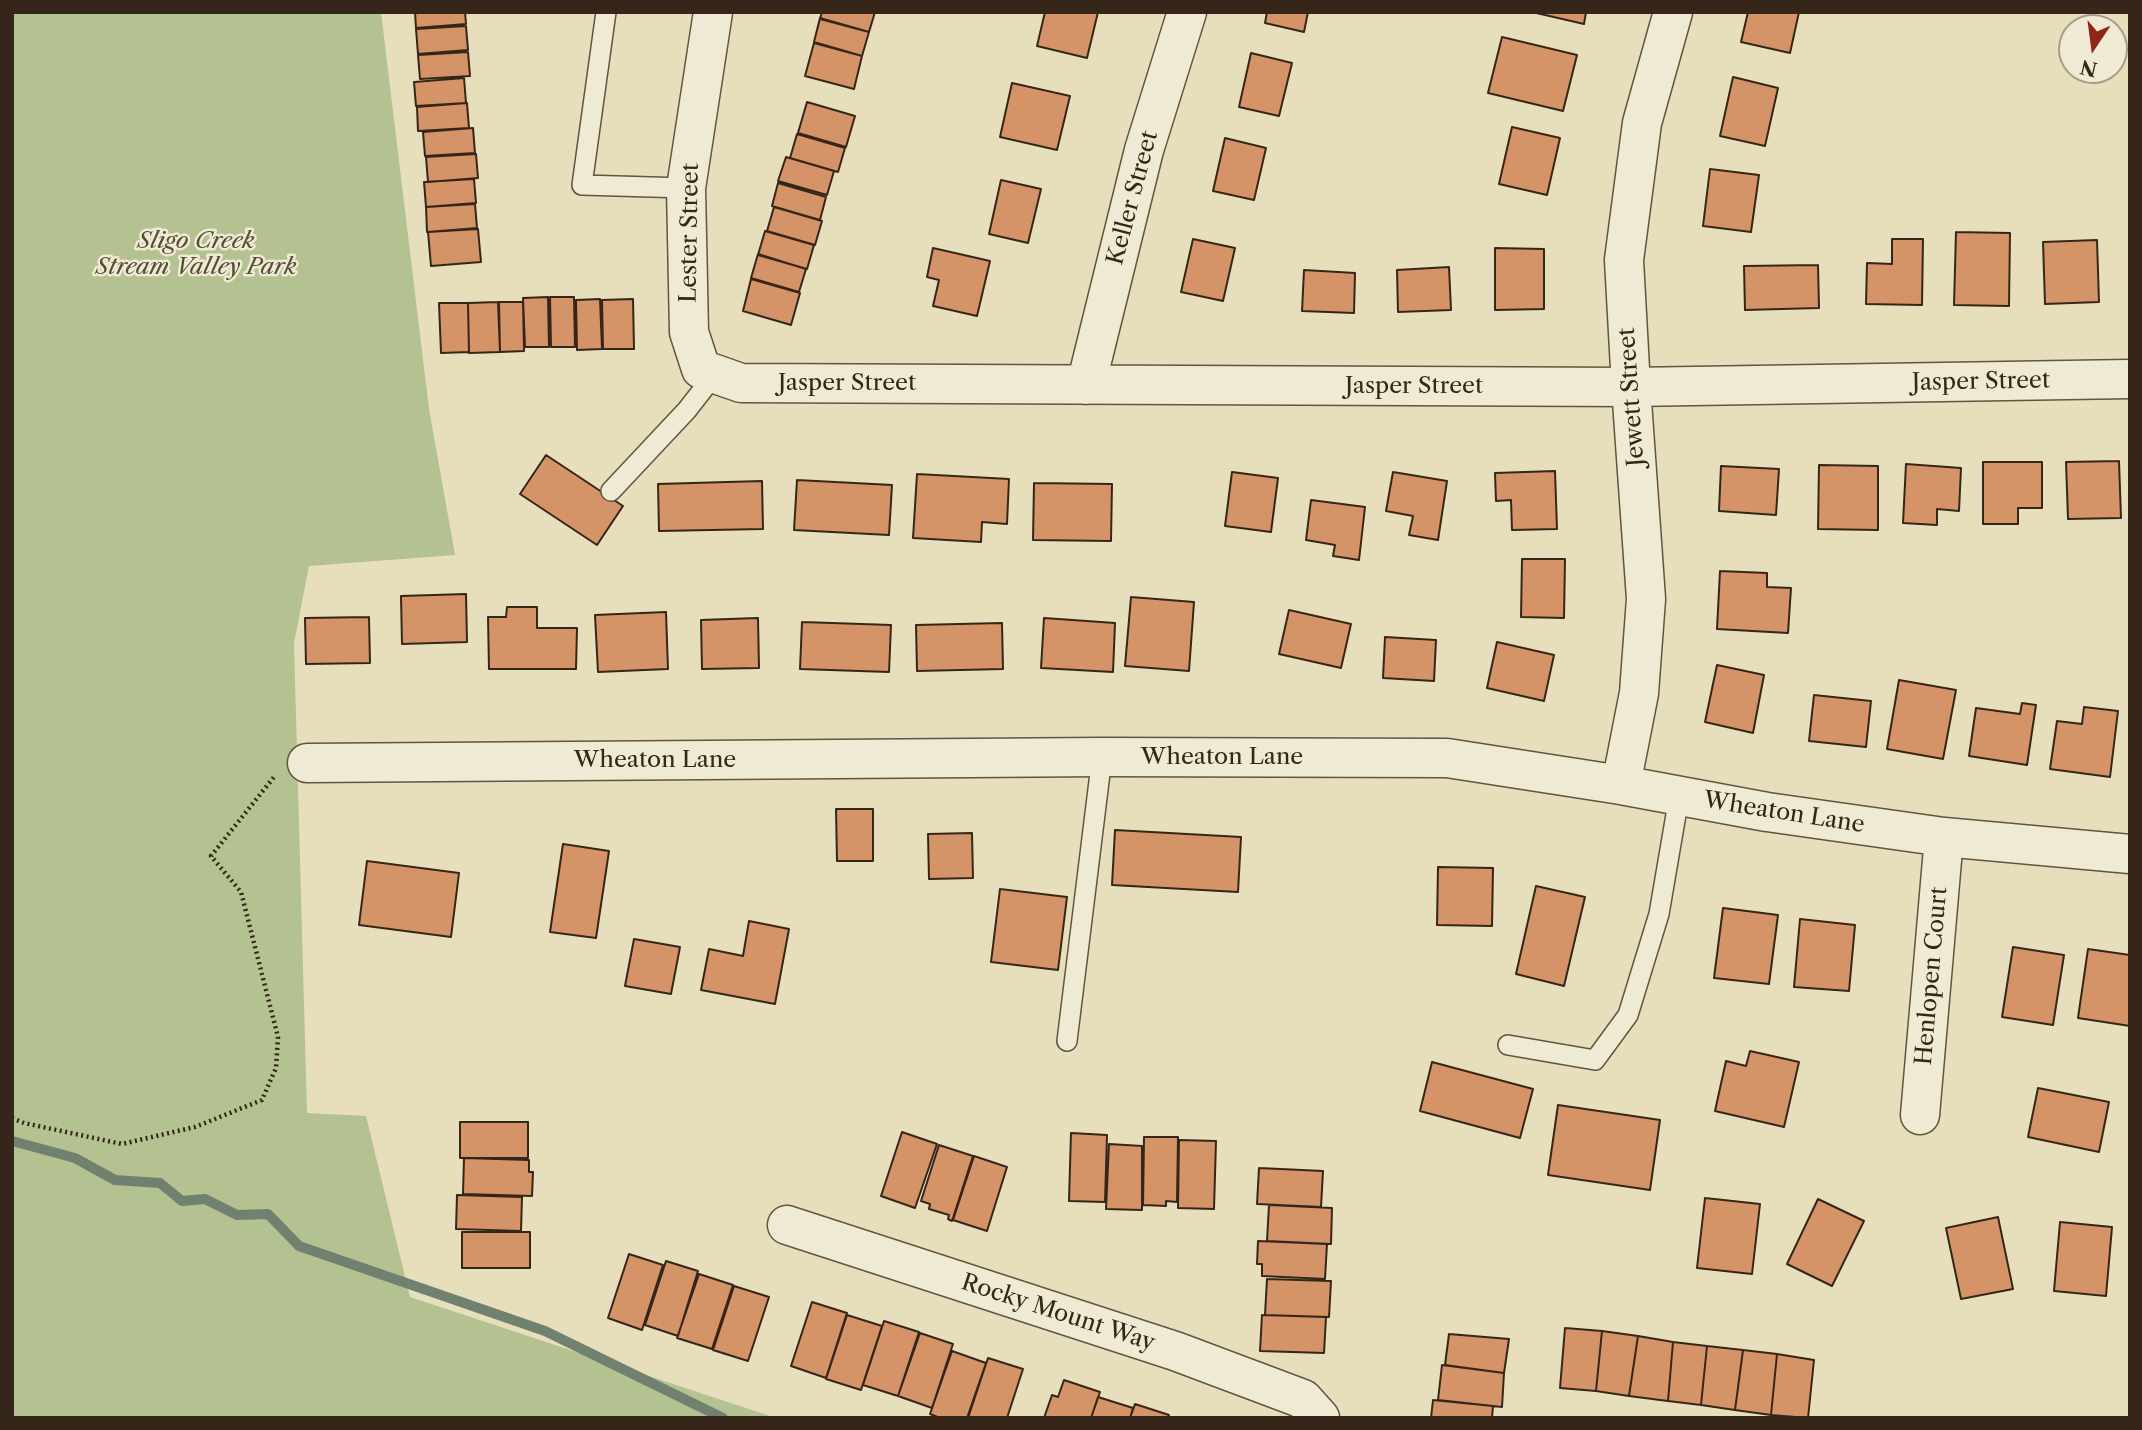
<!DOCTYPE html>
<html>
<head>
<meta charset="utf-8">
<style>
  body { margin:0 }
  #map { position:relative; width:2142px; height:1430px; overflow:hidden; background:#e7debc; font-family:"Libre Caslon Text",serif }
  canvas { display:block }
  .frame { position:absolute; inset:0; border:14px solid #362619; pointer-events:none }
  .north { position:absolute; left:2058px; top:14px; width:70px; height:70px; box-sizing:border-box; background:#efead3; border:2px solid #a59c89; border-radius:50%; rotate:193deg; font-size:19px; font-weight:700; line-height:28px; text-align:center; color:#362619 }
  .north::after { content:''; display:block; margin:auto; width:24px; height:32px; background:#8f2418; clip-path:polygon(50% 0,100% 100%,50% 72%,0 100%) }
</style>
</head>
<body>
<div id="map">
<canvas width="2142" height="1430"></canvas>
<div class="frame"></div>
<div class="north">N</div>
</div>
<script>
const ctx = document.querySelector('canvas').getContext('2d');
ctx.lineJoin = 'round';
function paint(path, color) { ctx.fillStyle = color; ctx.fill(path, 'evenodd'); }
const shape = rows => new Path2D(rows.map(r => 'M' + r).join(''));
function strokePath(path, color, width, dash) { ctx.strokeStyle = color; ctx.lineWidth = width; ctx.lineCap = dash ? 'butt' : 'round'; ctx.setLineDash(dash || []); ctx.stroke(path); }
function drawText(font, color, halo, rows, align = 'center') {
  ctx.font = font + ' "Libre Caslon Text",serif'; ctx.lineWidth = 5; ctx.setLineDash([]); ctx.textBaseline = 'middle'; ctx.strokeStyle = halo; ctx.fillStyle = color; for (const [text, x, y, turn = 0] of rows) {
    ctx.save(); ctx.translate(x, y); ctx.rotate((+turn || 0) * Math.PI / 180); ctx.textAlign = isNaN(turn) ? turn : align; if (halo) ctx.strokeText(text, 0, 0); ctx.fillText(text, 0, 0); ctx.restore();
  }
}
paint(shape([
  [12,12,381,12,429,409,455,555,309,566,294,643,307,1113,366,1116,410,1297,776,1418,12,1418]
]), '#b4c191');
strokePath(shape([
  [12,1141,75,1158,115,1180,160,1183,182,1201,205,1199,237,1215,268,1214,299,1246,545,1331,723,1418]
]), '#718170', 10);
const building = shape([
  [415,12,465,12,466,24,416,28,415,12],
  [822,12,875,12,869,32,820,19,822,12],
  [1045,12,1098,12,1087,58,1037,46,1045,12],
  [1267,12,1308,12,1304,32,1265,23,1267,12],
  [1532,12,1586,12,1584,24,1532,12],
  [1748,12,1799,12,1790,53,1741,42,1748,12],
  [820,18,869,32,862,56,814,42,820,18],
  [466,26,468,50,418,54,416,29,466,26],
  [1502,37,1577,55,1563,111,1488,93,1502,37],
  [814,43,862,56,854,89,805,76,814,43],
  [468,52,470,76,420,79,418,55,468,52],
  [1251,53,1292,63,1279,116,1239,107,1251,53],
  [1733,77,1778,88,1765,146,1720,136,1733,77],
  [464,78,466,103,416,106,414,82,464,78],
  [1012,83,1070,96,1057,150,1000,137,1012,83],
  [807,102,855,116,846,147,798,133,807,102],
  [467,103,469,128,418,131,417,107,467,103],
  [1512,127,1560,138,1547,195,1499,184,1512,127],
  [473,128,475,153,425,156,423,132,473,128],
  [797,134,845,148,838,172,790,158,797,134],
  [1225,138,1266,148,1254,200,1213,191,1225,138],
  [476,154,478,178,428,182,426,157,476,154],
  [786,157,834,171,827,195,778,181,786,157],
  [1710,169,1759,175,1751,232,1703,226,1710,169],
  [474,179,476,203,426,207,424,182,474,179],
  [1001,180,1041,189,1028,243,989,234,1001,180],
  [778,183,826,197,820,220,772,206,778,183],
  [475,204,477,228,427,232,426,207,475,204],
  [774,207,822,221,815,245,767,231,774,207],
  [478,229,481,262,431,266,428,232,478,229],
  [765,231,814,245,807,269,758,255,765,231],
  [1956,232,2010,233,2009,306,1954,305,1956,232],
  [1193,239,1235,248,1223,301,1181,292,1193,239],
  [1892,239,1923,239,1922,305,1866,304,1867,263,1892,264,1892,239],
  [2097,240,2099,302,2045,304,2043,242,2097,240],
  [933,248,990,261,977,316,933,306,939,280,927,277,933,248],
  [1495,248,1544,249,1544,309,1495,310,1495,248],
  [758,254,806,269,799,292,751,278,758,254],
  [1818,265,1819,308,1745,310,1744,266,1818,265],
  [1449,267,1451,310,1398,312,1397,270,1449,267],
  [1304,270,1355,273,1354,313,1302,311,1304,270],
  [751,279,800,293,791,325,743,311,751,279],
  [548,297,549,347,525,347,523,298,548,297],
  [550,297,574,297,575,347,551,347,550,297],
  [600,299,602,349,577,350,576,300,600,299],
  [633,299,634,349,603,349,602,300,633,299],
  [498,302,500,352,469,353,468,303,498,302],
  [499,302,523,302,524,351,500,352,499,302],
  [439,303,468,303,469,352,441,353,439,303],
  [546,455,623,506,597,545,520,494,546,455],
  [2119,461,2121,518,2068,519,2066,462,2119,461],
  [1983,462,2042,462,2042,508,2018,508,2018,524,1983,524,1983,462],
  [1906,464,1961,468,1959,511,1937,509,1937,525,1903,523,1906,464],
  [1819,465,1878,466,1878,530,1818,529,1819,465],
  [1721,466,1779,469,1776,515,1719,511,1721,466],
  [1555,471,1557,529,1512,530,1511,500,1496,501,1495,473,1555,471],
  [1232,472,1278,478,1271,532,1225,526,1232,472],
  [1393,472,1447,481,1438,540,1409,535,1413,516,1386,511,1393,472],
  [917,474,1009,479,1007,524,982,522,981,542,913,538,917,474],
  [797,480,892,485,889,535,794,530,797,480],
  [762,481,763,529,659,531,658,484,762,481],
  [1034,483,1112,484,1111,541,1033,540,1034,483],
  [1311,500,1365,507,1359,560,1333,556,1335,545,1306,540,1311,500],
  [1522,559,1565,559,1564,618,1521,617,1522,559],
  [1720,571,1767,573,1767,587,1791,588,1788,633,1717,629,1720,571],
  [466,594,467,642,402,644,401,596,466,594],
  [1131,597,1194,602,1189,671,1125,666,1131,597],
  [507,607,537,607,537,628,577,628,576,669,489,669,488,617,506,617,507,607],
  [1289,610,1351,624,1341,668,1279,654,1289,610],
  [666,612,668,669,598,672,595,615,666,612],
  [369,617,370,663,306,664,305,618,369,617],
  [758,618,759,668,702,669,701,620,758,618],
  [1044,618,1115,623,1113,672,1041,668,1044,618],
  [802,622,891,625,889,672,800,669,802,622],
  [1002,623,1003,669,917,671,916,625,1002,623],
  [1385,637,1436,640,1434,681,1383,678,1385,637],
  [1497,642,1554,655,1544,701,1487,688,1497,642],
  [1717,665,1764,675,1753,733,1705,722,1717,665],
  [1899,680,1956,690,1943,759,1887,749,1899,680],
  [1814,695,1871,701,1866,747,1809,741,1814,695],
  [2022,703,2036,705,2027,765,1969,756,1976,708,2020,714,2022,703],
  [2084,707,2118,711,2110,777,2050,769,2057,721,2082,724,2084,707],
  [836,809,873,809,873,861,837,861,836,809],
  [1115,830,1241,837,1238,892,1112,885,1115,830],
  [972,833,973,878,929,879,928,834,972,833],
  [563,844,609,851,596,938,550,932,563,844],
  [367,861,459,873,451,937,359,925,367,861],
  [1438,867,1493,868,1492,926,1437,925,1438,867],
  [1536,886,1585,897,1564,986,1516,974,1536,886],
  [1000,889,1067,897,1058,970,991,962,1000,889],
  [1723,908,1778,915,1769,984,1714,978,1723,908],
  [1800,919,1855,925,1849,991,1794,987,1800,919],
  [749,921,789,929,775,1004,701,990,709,949,743,956,749,921],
  [634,939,680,947,671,994,625,986,634,939],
  [2013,947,2064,955,2053,1025,2002,1017,2013,947],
  [2088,949,2130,955,2130,1026,2078,1018,2088,949],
  [1750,1051,1799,1062,1784,1127,1715,1111,1726,1061,1746,1066,1750,1051],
  [1432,1062,1533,1089,1520,1138,1420,1111,1432,1062],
  [2038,1088,2109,1102,2099,1152,2028,1137,2038,1088],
  [1558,1105,1660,1120,1650,1190,1548,1175,1558,1105],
  [460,1122,528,1122,528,1158,460,1158,460,1122],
  [902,1132,937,1144,915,1208,881,1196,902,1132],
  [1071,1133,1107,1135,1105,1202,1069,1201,1071,1133],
  [1144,1137,1178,1137,1177,1202,1166,1201,1166,1206,1143,1205,1144,1137],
  [1179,1140,1216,1141,1214,1209,1178,1208,1179,1140],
  [1109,1144,1142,1146,1142,1210,1106,1209,1109,1144],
  [939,1145,973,1156,952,1221,948,1219,949,1215,929,1209,930,1204,921,1201,939,1145],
  [974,1156,1007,1167,987,1231,953,1220,974,1156],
  [464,1158,529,1160,529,1172,533,1172,532,1196,463,1194,464,1158],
  [1259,1168,1323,1171,1321,1207,1257,1204,1259,1168],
  [457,1195,522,1197,521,1231,456,1229,457,1195],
  [1705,1198,1760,1204,1752,1274,1697,1268,1705,1198],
  [1818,1199,1864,1221,1832,1286,1787,1264,1818,1199],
  [1269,1205,1332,1208,1331,1244,1267,1241,1269,1205],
  [1998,1217,2013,1289,1961,1299,1946,1228,1998,1217],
  [2060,1222,2112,1227,2106,1296,2054,1291,2060,1222],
  [462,1232,530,1232,530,1268,462,1268,462,1232],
  [1258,1241,1327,1244,1325,1279,1262,1276,1262,1264,1257,1264,1258,1241],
  [629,1254,663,1265,642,1330,608,1318,629,1254],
  [666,1261,698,1271,678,1336,645,1325,666,1261],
  [699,1274,733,1285,712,1349,677,1338,699,1274],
  [1267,1279,1331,1281,1329,1317,1265,1315,1267,1279],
  [734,1286,769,1297,748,1361,713,1350,734,1286],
  [812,1302,847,1313,826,1378,791,1366,812,1302],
  [847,1315,882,1326,861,1390,826,1379,847,1315],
  [1262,1315,1326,1317,1324,1353,1260,1351,1262,1315],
  [884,1321,919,1332,898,1396,863,1385,884,1321],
  [1565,1328,1602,1331,1596,1391,1560,1388,1565,1328],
  [1602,1331,1638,1336,1629,1396,1596,1391,1602,1331],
  [920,1333,953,1344,932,1408,898,1396,920,1333],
  [1449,1334,1509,1339,1504,1373,1445,1365,1449,1334],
  [1638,1336,1673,1342,1668,1401,1629,1396,1638,1336],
  [1673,1342,1707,1346,1701,1405,1668,1401,1673,1342],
  [1707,1346,1743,1350,1735,1410,1701,1405,1707,1346],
  [1743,1350,1777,1354,1771,1415,1735,1410,1743,1350],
  [952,1351,986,1363,967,1418,940,1418,930,1414,952,1351],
  [1777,1354,1814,1360,1808,1418,1771,1415,1777,1354],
  [988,1358,1023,1369,1007,1418,968,1418,988,1358],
  [1442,1365,1504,1373,1502,1407,1438,1400,1442,1365],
  [1064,1380,1100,1392,1091,1418,1044,1418,1052,1395,1058,1397,1064,1380],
  [1098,1397,1133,1408,1130,1418,1091,1418,1098,1397],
  [1433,1400,1493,1406,1492,1418,1431,1418,1433,1400],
  [1135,1404,1169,1415,1168,1418,1130,1418,1135,1404]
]);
paint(building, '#d59468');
strokePath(building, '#362619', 2);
const lane = shape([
  [606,12,582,185,686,188],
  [611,491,687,410,715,374],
  [1067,1041,1102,757],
  [1508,1045,1595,1060,1628,1015,1659,914,1679,797]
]);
const street = shape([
  [713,12,686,188,689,332,701,369,741,383,1631,387,2130,379],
  [1086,385,1144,150,1187,12],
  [307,763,1102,757,1447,758,1621,785,1767,812,1944,837,2130,854],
  [1621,785,1639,693,1646,599,1631,387,1624,260,1642,123,1673,12],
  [1920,1115,1944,837],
  [787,1225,1175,1351,1303,1399,1320,1418]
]);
strokePath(lane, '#625442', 22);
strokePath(street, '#625442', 41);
strokePath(shape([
  [12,1118,24,1123,122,1144,195,1127,262,1100,276,1068,278,1037,241,892,211,856,274,777]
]), '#362619', 4.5, [2, 3.5]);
strokePath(lane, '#efead3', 19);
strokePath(street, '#efead3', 38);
drawText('23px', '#362619', '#efead3', [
  ["Keller Street",1133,198,-75],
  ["Lester Street",690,233,-89],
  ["Jasper Street",1981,382,-1],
  ["Jasper Street",847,383],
  ["Jasper Street",1414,386],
  ["Jewett Street",1632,397,-94],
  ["Wheaton Lane",1222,757],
  ["Wheaton Lane",655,760],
  ["Wheaton Lane",1784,813,9],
  ["Henlopen Court",1932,976,-85],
  ["Rocky Mount Way",1058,1313,18]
]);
drawText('italic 23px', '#564d37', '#efead3', [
  ["Sligo Creek",196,241],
  ["Stream Valley Park",196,267]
]);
</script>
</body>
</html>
